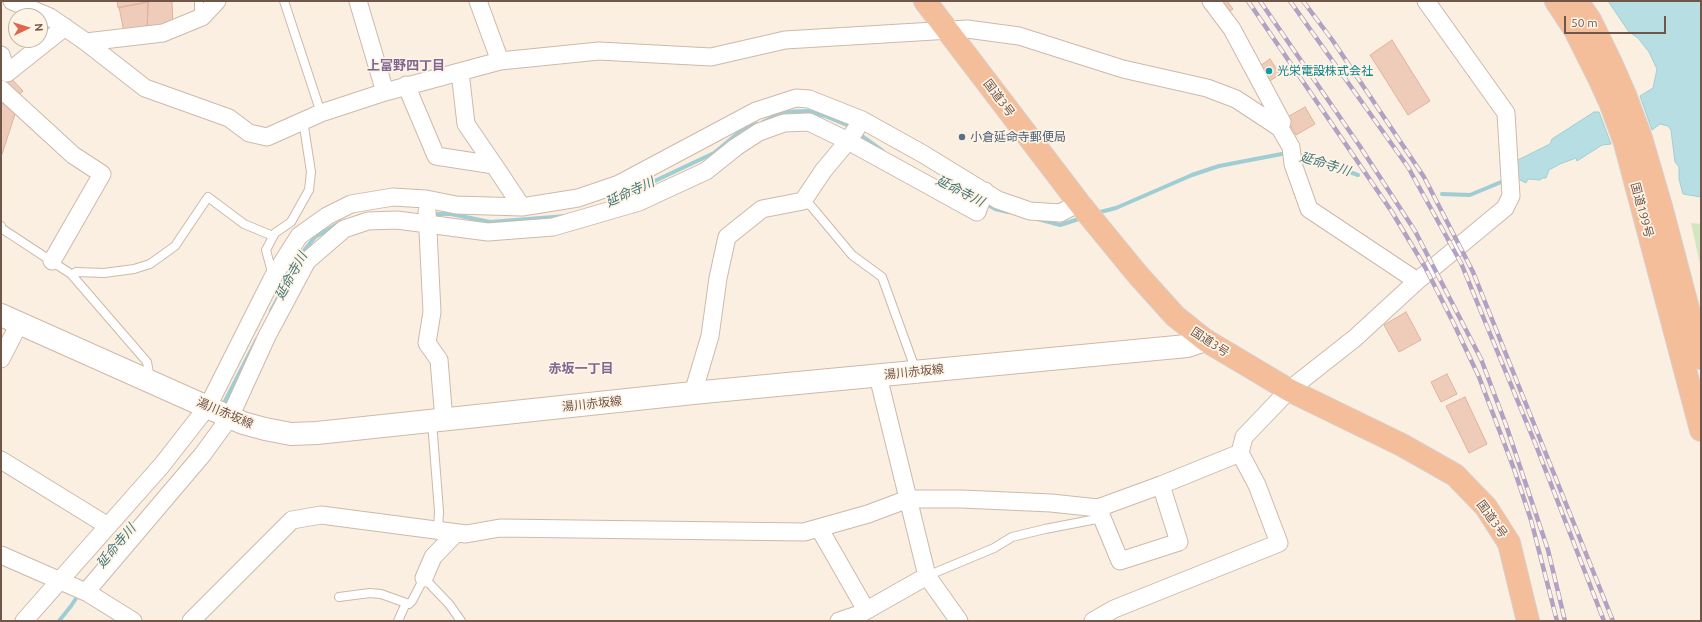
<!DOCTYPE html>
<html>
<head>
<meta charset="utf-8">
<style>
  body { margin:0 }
  #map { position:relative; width:1702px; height:622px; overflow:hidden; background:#fbefe1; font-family:Ubuntu,sans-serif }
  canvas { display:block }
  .frame { position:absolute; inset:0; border:2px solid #705549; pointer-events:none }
  .north { position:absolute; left:8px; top:8px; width:40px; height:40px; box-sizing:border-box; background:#fef4e6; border:1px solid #c5b4a7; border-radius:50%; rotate:86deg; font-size:11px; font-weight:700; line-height:16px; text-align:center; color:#705549 }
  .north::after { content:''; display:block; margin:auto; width:14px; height:18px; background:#df654b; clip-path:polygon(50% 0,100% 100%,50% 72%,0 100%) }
  .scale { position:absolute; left:1564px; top:16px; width:102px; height:18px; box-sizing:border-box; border:2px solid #705549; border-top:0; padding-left:5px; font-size:12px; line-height:14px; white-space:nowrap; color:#705549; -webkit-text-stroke:3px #fef4e6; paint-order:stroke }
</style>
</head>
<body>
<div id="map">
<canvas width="1702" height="622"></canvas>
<div class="frame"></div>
<div class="north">N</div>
<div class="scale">50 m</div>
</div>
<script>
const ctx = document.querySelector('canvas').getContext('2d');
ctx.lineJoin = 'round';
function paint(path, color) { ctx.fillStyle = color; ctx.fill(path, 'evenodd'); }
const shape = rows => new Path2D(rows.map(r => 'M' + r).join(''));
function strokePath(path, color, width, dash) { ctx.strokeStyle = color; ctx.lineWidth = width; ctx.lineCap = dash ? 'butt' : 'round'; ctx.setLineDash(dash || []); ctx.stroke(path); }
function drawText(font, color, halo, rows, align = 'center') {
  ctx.font = font + ' Ubuntu,"Noto Sans JP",sans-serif'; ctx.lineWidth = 3.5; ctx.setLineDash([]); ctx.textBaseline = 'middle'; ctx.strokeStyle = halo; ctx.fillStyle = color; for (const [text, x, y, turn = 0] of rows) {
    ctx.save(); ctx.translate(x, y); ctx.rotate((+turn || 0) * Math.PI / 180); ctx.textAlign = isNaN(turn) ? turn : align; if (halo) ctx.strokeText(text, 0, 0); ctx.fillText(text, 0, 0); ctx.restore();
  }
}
paint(shape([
  [1691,223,1701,224,1701,269]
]), '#d2e7c1');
const water = shape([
  [1608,1,1701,1,1701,197,1683,194,1679,179,1679,167,1675,162,1671,130,1668,126,1660,124,1652,130,1640,96,1653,88,1657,69,1649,52,1638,38,1629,32,1608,1],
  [1594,112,1599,112,1611,144,1602,145,1577,161,1576,158,1560,164,1549,170,1546,178,1542,178,1540,180,1528,179,1526,183,1516,178,1514,162,1550,144,1552,139,1594,112]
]);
paint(water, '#b7dfe3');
strokePath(water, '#9eced4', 1);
strokePath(shape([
  [763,122,783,112,808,111,825,116,847,125,852,129],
  [858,133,883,151],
  [1296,155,1307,157,1358,175],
  [947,186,978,199],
  [1442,194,1470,195,1506,180],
  [608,203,714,153,743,129,757,124],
  [985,203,995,209,1008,212],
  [1096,213,1116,208,1192,175,1219,166,1287,153],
  [431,214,451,214,490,222,566,216],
  [1038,219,1060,225,1082,218],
  [298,260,303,252,315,237,341,222],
  [271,311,294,268],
  [222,407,257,339],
  [59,621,71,606,79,594]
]), '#9eced4', 4);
const building = shape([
  [117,1,153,1,118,8,117,1],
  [153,1,172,1,173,29,147,35,148,2,153,1],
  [1217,1,1227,1,1233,9,1226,14,1217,1],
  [148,2,147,35,125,37,119,7,148,2],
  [1392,40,1430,101,1408,115,1370,55,1392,40],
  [1270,59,1280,74,1267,83,1257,68,1270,59],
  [7,74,23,91,14,100,1,86,7,74],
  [1,99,18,105,1,157,1,99],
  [1305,107,1315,124,1296,135,1286,118,1305,107],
  [1406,312,1421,340,1399,352,1384,325,1406,312],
  [1447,374,1457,394,1441,402,1431,382,1447,374],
  [1465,397,1487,444,1469,453,1446,406,1465,397]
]);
paint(building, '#efccba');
strokePath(building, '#e0b29b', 1);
const service = shape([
  [199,1,199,18],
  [284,1,321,113],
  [803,201,811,206,852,255,882,277,916,371],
  [1,226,1,228,71,274,147,362,150,379],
  [72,275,76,272,104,273,134,269,150,264,175,246,208,197,244,224,273,236],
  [273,276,266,250,275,233,291,222,309,190,311,172,303,120],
  [432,422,439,511,438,530],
  [927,576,994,548,1012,537,1045,529,1102,518],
  [339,597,370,593,381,594,409,604,412,601,424,578,449,604,461,621],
  [398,621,406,603]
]);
const minor = shape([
  [12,1,50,17,86,42,145,88,229,118,249,133,267,137,321,113,385,92,500,61,599,51,711,57,785,40,967,29,1019,36,1123,69,1207,88,1236,99,1280,128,1291,147,1293,164,1309,209,1417,281],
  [358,1,385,92],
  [478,1,500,61],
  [1211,1,1232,29,1282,122,1280,128],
  [86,42,163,33,202,17,217,1],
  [1,55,7,73,65,27],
  [460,72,466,124,494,165],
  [406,85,436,156,494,165,522,207],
  [1,89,73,155,102,174,52,261],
  [427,211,432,312,427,343,439,360,444,420],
  [1,359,19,324],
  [878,376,927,576,959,621],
  [693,393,710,336,718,278,727,237,762,209,803,201,823,171,848,141,862,120],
  [1,460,108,526],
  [1098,508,1120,561,1179,542,1161,485],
  [819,528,866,610],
  [1,555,88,593,133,621],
  [424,578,433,557,456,533],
  [88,593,91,586,203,454,230,417,267,336,307,261,344,229,368,221,397,220,488,232,553,227,639,202,706,171,736,147,759,132,784,123,809,122,848,141,977,212,985,191],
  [24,621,162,465,208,406,273,277,299,236,327,216,351,204,393,197,426,199,456,205,522,207,578,198,619,184,756,111,796,98,809,99,862,120,923,154,998,200,1030,211,1060,213,1079,203],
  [191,621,292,520,321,515,466,534,500,528,804,532,868,514,908,499,962,499,1051,503,1098,508,1161,485,1240,453],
  [839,621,860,614,927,576],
  [1093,621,1114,609,1279,543,1257,485,1240,453,1244,437,1289,390,1355,338,1417,281,1505,208,1511,196,1506,113,1426,1]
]);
const secondary = shape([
  [1,315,243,423,265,429,291,434,317,433,693,393,1187,346,1205,340]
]);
const trunk = shape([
  [925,1,1079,203,1138,275,1175,316,1205,340,1289,390,1402,445,1455,475,1486,507,1509,543,1528,621],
  [1556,1,1575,30,1600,80,1610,102,1625,143,1701,430],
  [1577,1,1590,20,1611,63,1625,95,1641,138,1662,210,1701,358]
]);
strokePath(service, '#cdb9ab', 10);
strokePath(minor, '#cdb9ab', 19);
strokePath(secondary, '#d0b8a9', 24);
strokePath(trunk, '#d7cfcc', 24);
strokePath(service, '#fff', 8);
strokePath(minor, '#fff', 17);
strokePath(secondary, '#fff', 22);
strokePath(trunk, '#f4be9b', 22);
const rail = shape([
  [1248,1,1392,212,1425,267,1454,324,1479,377,1514,469,1531,520,1557,621],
  [1260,1,1359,145,1415,231,1481,359,1506,425,1548,550,1565,621],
  [1290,1,1408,167,1461,263,1537,448,1604,621],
  [1303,1,1333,41,1424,177,1473,272,1613,621]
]);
strokePath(rail, '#b1a1c3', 4.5);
strokePath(rail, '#fef4e6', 3, [9]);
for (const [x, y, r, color] of [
  [1269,71,4,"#0f9aa8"],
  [962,137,4,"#5c6f8a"]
]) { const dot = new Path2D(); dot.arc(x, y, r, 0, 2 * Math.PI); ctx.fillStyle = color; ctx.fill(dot); strokePath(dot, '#fef4e6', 1.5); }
drawText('12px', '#0d838f', '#fef4e6', [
  ["光栄電設株式会社",1277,71]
], 'left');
drawText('12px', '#705549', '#fef4e6', [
  ["国道3号",999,98,53],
  ["国道199号",1642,210,75],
  ["国道3号",1210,342,33],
  ["湯川赤坂線",914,372,-6],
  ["湯川赤坂線",592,404,-6],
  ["湯川赤坂線",225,413,23],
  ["国道3号",1492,519,54]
]);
drawText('12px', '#4e5e75', '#fef4e6', [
  ["小倉延命寺郵便局",970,137]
], 'left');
drawText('bold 13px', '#816593', '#fef4e6', [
  ["上富野四丁目",406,66],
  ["赤坂一丁目",581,369]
]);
drawText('italic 13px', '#42767c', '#fef4e6', [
  ["延命寺川",1325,164,17],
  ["延命寺川",960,191,27],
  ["延命寺川",630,192,-25],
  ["延命寺川",291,276,-61],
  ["延命寺川",116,546,-50]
]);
</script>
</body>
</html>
